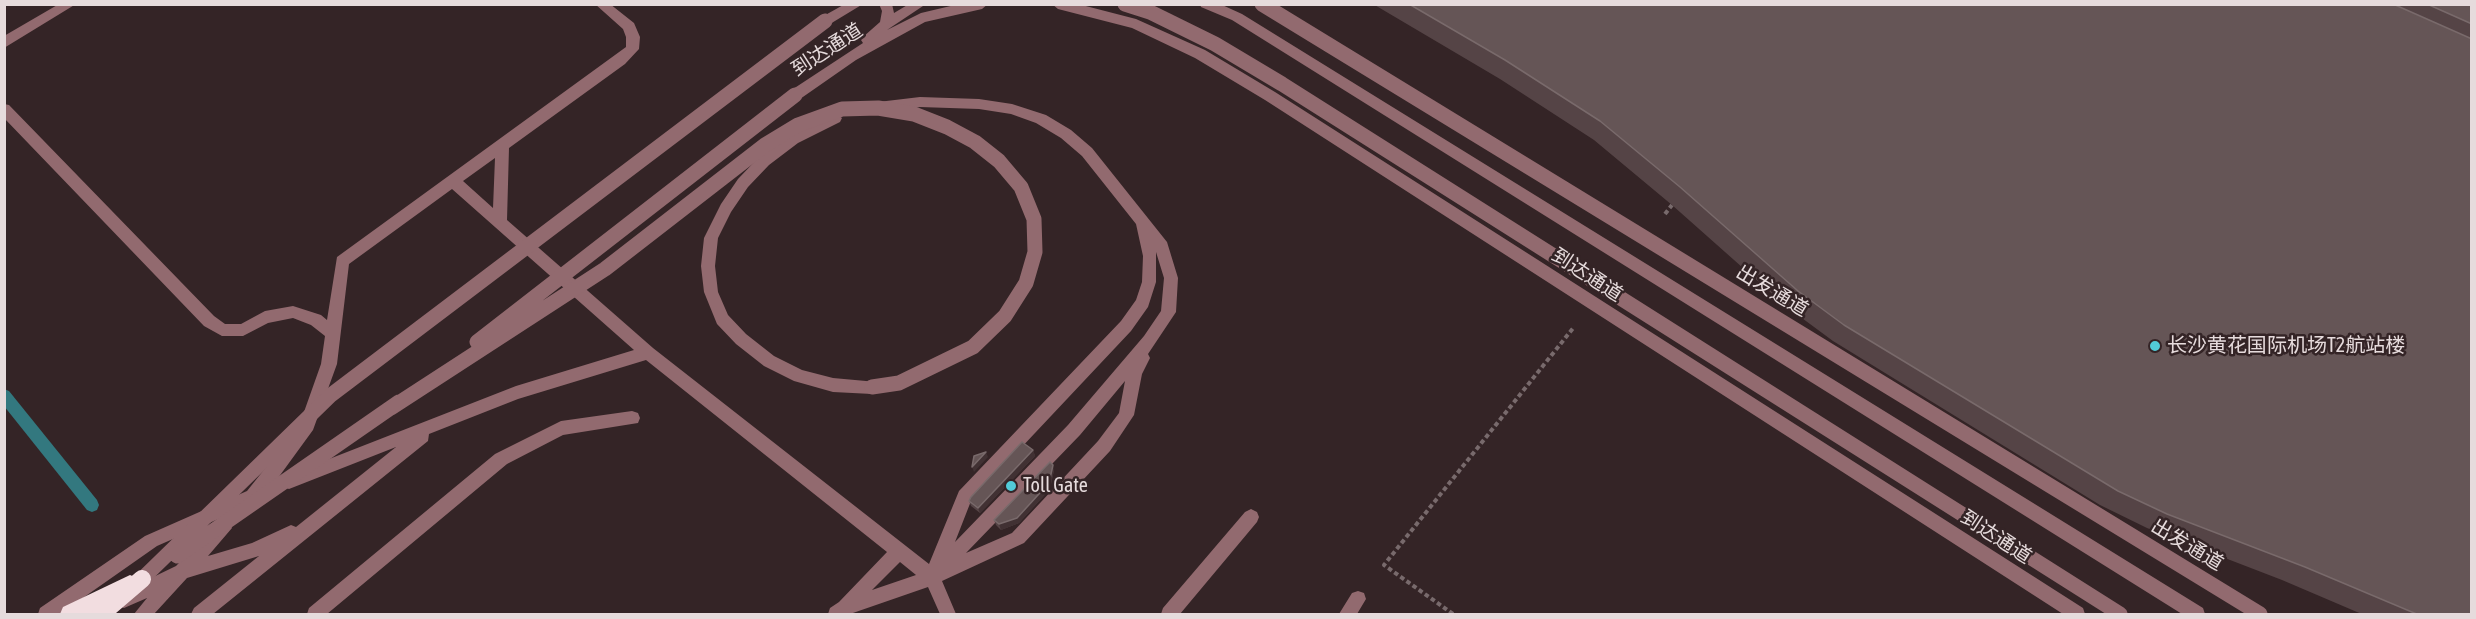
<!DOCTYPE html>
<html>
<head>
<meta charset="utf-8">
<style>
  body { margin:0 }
  #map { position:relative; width:2476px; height:619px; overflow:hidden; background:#342426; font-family:"Asap Condensed",sans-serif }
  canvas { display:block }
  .frame { position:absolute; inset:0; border:6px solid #e6dbdc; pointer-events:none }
</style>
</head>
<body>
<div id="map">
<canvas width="2476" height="619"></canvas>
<div class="frame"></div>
</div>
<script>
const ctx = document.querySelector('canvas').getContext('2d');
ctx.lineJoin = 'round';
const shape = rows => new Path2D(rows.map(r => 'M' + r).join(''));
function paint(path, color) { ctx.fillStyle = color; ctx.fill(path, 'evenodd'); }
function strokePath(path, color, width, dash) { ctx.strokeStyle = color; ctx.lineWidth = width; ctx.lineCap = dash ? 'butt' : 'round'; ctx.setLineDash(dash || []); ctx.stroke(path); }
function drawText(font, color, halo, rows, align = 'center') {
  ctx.font = font + ' "Asap Condensed","Noto Sans SC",sans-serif'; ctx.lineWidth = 5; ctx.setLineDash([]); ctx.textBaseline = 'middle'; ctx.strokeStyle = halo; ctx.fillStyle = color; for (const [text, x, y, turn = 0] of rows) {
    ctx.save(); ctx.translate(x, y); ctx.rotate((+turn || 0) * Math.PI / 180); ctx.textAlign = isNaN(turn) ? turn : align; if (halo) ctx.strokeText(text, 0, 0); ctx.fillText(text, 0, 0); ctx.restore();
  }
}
paint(shape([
  [4,389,9,391,97,500,99,505,97,510,92,512,87,510,4,406,4,389]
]), '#33787f');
strokePath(shape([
  [1665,214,1672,205],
  [1453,614,1384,565,1574,327]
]), '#786a6c', 4, [4.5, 3]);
paint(shape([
  [59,4,76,4,4,48,4,36,59,4],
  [595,4,610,4,634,23,640,37,639,49,625,64,509,148,507,220,653,348,929,564,959,491,1121,321,1136,300,1142,282,1143,256,1136,224,1082,156,1061,138,1036,123,1011,114,979,109,920,107,878,112,871,107,878,102,920,97,979,99,1012,104,1046,115,1071,130,1092,148,1167,242,1178,278,1176,312,1148,354,1150,358,1142,374,1134,415,1110,451,1024,543,942,581,956,614,940,614,928,587,850,614,828,614,830,608,839,602,887,552,646,360,518,399,429,434,428,441,213,614,191,614,194,608,259,556,187,578,154,614,134,614,147,598,124,608,118,606,116,600,118,594,176,566,218,523,224,520,230,523,232,528,208,556,252,543,291,525,296,527,396,447,289,489,283,487,281,482,283,477,516,386,634,350,452,189,349,264,337,364,313,430,262,500,253,509,247,512,241,509,157,546,60,614,38,614,40,608,145,536,247,491,299,426,321,364,325,336,311,325,293,318,268,323,243,336,222,336,204,326,4,118,4,104,9,105,214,316,225,324,241,324,265,311,293,306,321,315,327,320,337,257,626,47,626,37,623,29,595,4],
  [495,158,493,208,463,181,495,158],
  [1156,252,1164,278,1161,311,1144,336,1068,425,955,542,971,501,1131,331,1148,307,1156,282,1156,252],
  [1125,381,1119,413,1098,441,1012,533,966,553,1080,435,1125,381],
  [900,562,916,575,872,590,900,562],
  [845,4,863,4,830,24,820,24,818,21,820,18,845,4],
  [879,4,892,4,894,13,909,4,926,4,887,30,921,13,959,4,988,4,982,9,925,22,856,60,800,99,790,99,788,95,790,91,863,43,861,40,863,37,880,22,882,11,879,4],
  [1052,4,1078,4,1136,19,1205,50,1275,92,2083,608,2085,614,2063,614,1265,100,1195,58,1132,28,1058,9,1052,4],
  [1200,4,1220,4,1242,14,2203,608,2205,614,2182,614,1232,20,1201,7,1200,4],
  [835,113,842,118,840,122,798,143,769,165,748,187,731,212,718,238,715,266,718,292,728,315,746,334,774,356,802,370,833,378,877,382,880,387,877,392,872,394,833,392,794,381,764,366,736,344,717,324,704,292,701,266,704,238,721,204,738,179,759,157,788,135,835,113],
  [632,411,638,413,640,418,638,423,563,435,507,464,327,614,307,614,309,608,495,454,561,421,632,411],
  [1251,509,1257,512,1259,517,1257,522,1180,614,1161,614,1163,608,1245,512,1251,509],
  [1358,591,1364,593,1366,599,1357,614,1339,614,1352,593,1358,591]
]), '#926a6f');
paint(shape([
  [130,575,137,578,140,585,137,592,91,614,60,614,63,607,130,575]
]), '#f2dde0');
strokePath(shape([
  [1125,4,1150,12,1215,44,1282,84,2120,614],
  [1262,4,2260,614],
  [477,342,795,95],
  [391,408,605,269,765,145,798,125,842,109,878,108,914,114,947,127,975,142,999,161,1021,187,1034,219,1035,252,1026,283,1005,316,973,347,899,383,872,387],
  [177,556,399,402],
  [142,579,331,395,825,21]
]), '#926a6f', 15);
strokePath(shape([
  [101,614,142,579]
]), '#f2dde0', 18);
paint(shape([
  [1373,4,2472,4,2472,615,2364,615,2282,580,2147,528,2100,505,1833,341,1787,307,1672,205,1594,140,1500,79],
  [1033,450,1035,456,980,513,971,506,969,501],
  [1054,470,1050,489,1019,523,1001,530,996,525,994,520]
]), '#554446');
paint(shape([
  [1033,450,1035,456,980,513,978,508],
  [986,452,988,457,974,472,972,467],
  [1053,465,1054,470,1050,489,1019,523,1001,530,999,524]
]), '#413133');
const building = shape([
  [1409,4,2393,4,2472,39,2472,615,2419,615,2305,567,2167,514,2118,491,1844,325,1798,291,1680,187,1600,121,1505,60,1409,4],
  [2427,4,2472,4,2472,24,2427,4],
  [1022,442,1033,450,978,508,969,501,971,497,1022,442],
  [986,452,972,467,974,456,986,452],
  [1050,462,1053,465,1049,483,1017,518,999,524,994,520,1050,462]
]);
paint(building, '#655556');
strokePath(building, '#796a6b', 1.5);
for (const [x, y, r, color] of [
  [2155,346,6,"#52cbd8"],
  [1011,486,6,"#52cbd8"]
]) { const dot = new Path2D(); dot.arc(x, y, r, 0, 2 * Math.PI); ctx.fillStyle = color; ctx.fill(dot); strokePath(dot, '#342426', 2); }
drawText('20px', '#e6dbdc', '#342426', [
  ["到达通道",827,50,-33],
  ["到达通道",1587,275,33],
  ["出发通道",1772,291,31],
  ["到达通道",1996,537,33],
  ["出发通道",2187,545,31]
]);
drawText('20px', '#e6dbdc', '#342426', [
  ["长沙黄花国际机场T2航站楼",2167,346],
  ["Toll Gate",1023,486]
], 'left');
</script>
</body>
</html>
